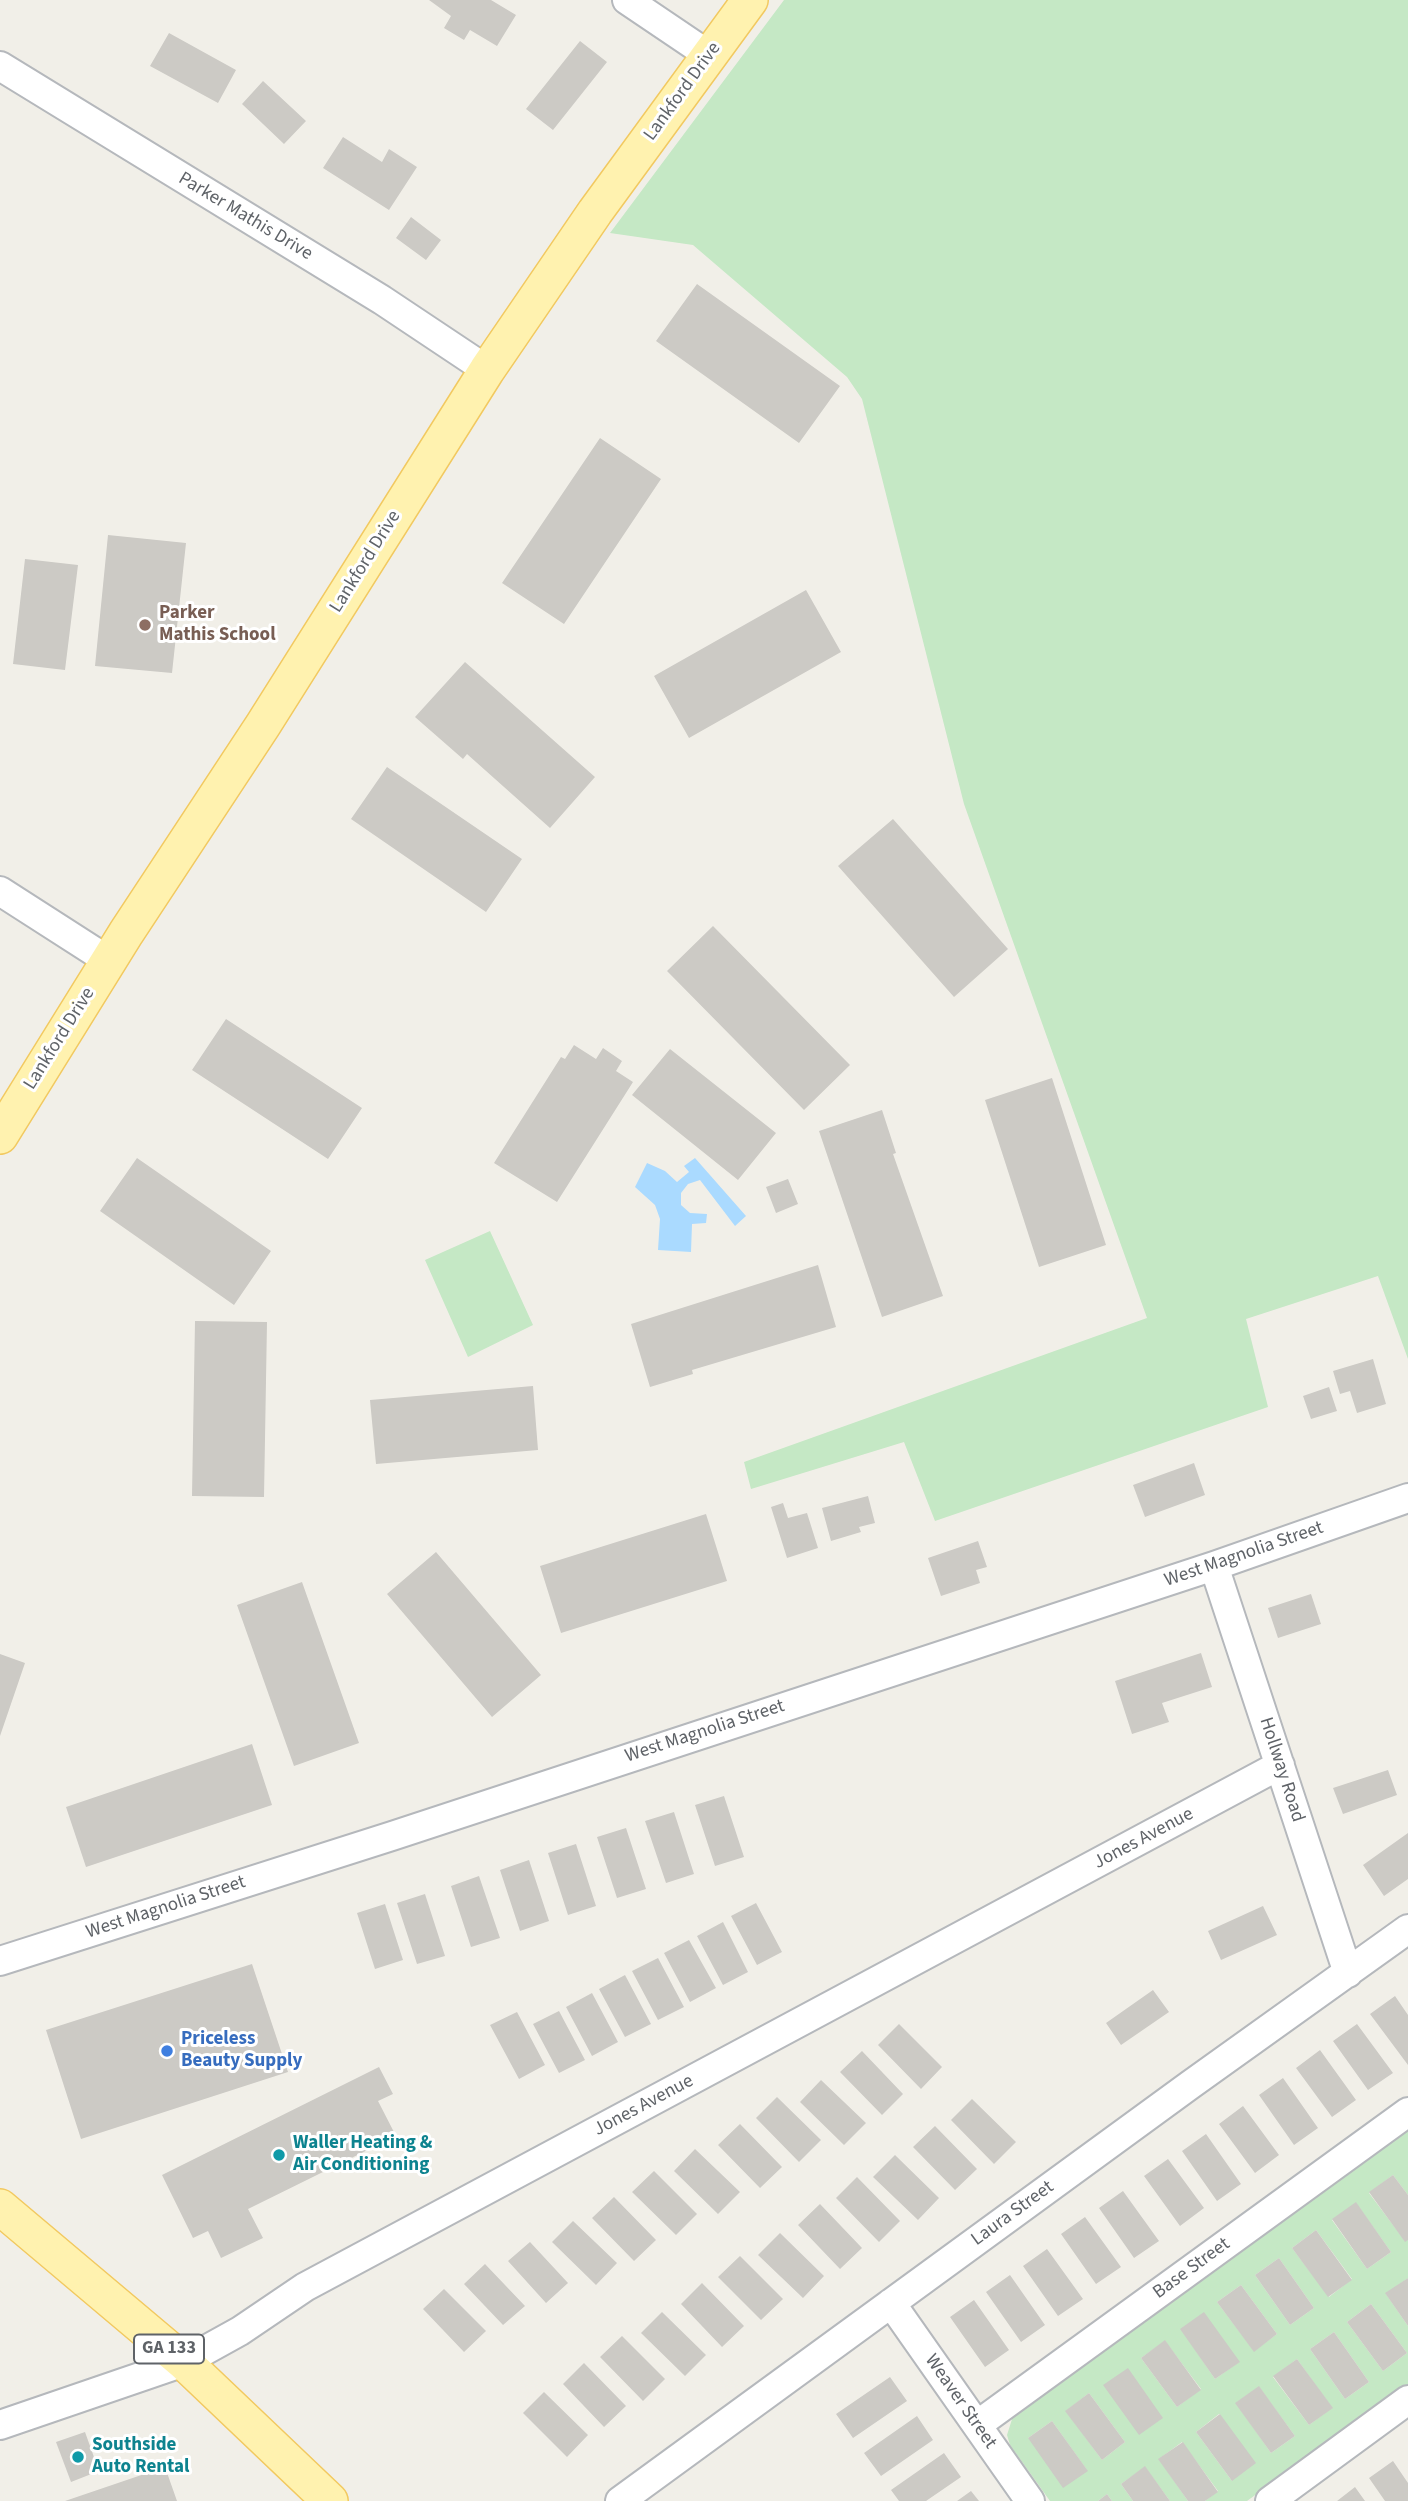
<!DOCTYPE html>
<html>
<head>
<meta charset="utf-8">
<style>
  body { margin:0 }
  canvas { display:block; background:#f1efe8 }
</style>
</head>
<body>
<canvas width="1408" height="2501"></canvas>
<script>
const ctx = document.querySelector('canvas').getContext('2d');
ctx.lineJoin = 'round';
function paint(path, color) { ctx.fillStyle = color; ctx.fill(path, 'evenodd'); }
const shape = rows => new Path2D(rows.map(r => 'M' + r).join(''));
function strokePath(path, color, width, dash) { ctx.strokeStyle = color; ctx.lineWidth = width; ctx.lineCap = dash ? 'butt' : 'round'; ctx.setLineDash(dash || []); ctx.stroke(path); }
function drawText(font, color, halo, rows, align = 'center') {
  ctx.font = font + ' "Source Sans 3",sans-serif'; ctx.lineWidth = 6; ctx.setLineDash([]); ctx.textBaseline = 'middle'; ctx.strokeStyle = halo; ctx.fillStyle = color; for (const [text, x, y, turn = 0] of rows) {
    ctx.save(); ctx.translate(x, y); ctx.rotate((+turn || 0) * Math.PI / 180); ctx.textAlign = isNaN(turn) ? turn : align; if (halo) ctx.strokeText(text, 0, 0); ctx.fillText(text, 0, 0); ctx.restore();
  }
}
paint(shape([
  [784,0,1408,0,1408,1359,1378,1276,1246,1319,1268,1407,935,1521,904,1442,751,1489,744,1462,1147,1318,964,804,862,399,847,377,693,245,610,233],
  [490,1231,533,1325,468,1357,425,1260],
  [1408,2129,1408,2195,1393,2175,1369,2193,1405,2241,1408,2240,1408,2278,1386,2294,1408,2326,1408,2384,1247,2501,1205,2501,1218,2491,1182,2442,1159,2459,1188,2501,1170,2501,1145,2467,1121,2484,1133,2501,1112,2501,1107,2494,1098,2501,1050,2501,1010,2445,1007,2435,1013,2416],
  [1356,2203,1391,2252,1367,2269,1332,2220],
  [1316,2230,1352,2279,1329,2297,1292,2248],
  [1279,2258,1314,2308,1290,2325,1255,2275],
  [1241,2285,1277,2334,1254,2351,1217,2302],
  [1371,2304,1407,2353,1383,2371,1347,2322],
  [1181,2329,1239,2362,1215,2379],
  [1334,2332,1369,2382,1345,2399,1310,2349],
  [1165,2341,1201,2389,1177,2407,1141,2358],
  [1297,2359,1332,2408,1309,2425,1273,2377],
  [1259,2387,1295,2436,1271,2453,1236,2403],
  [1089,2393,1125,2442,1102,2460,1066,2411],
  [1219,2414,1220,2414,1232,2481,1196,2432],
  [1052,2421,1087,2470,1028,2438]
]), '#c5e8c5');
paint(shape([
  [695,1158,746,1216,735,1226,700,1180,688,1184,681,1193,681,1205,690,1213,707,1214,706,1223,692,1224,691,1252,658,1250,660,1219,655,1205,635,1187,647,1163,665,1171,677,1182,689,1172,684,1166]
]), '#aadaff');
paint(shape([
  [429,0,491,0,516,15,497,46,470,30,464,40,444,28,451,16],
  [169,33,236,70,218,103,150,66],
  [580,41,607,62,553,130,526,109],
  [263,81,306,121,284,144,242,104],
  [343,137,382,162,389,149,417,167,389,210,323,168],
  [411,217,441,240,426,260,396,238],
  [697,284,840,386,799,443,656,341],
  [600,438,661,479,564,624,502,583],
  [108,535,186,543,172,673,95,666],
  [25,559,78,565,65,670,13,664],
  [806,590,841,652,689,738,654,676],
  [465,662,595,777,550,828,467,754,463,759,415,717],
  [387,767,522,859,486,912,351,819],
  [893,819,1008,949,954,997,838,866],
  [713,926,850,1065,804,1110,667,971],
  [226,1019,362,1108,328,1159,192,1070],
  [574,1045,596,1059,603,1048,622,1061,616,1071,633,1082,557,1202,494,1163,561,1057,565,1059],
  [670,1049,776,1133,738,1180,632,1095],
  [1052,1078,1106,1245,1039,1267,985,1100],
  [882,1110,896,1153,893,1154,943,1296,882,1317,819,1131],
  [137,1158,271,1251,234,1305,100,1211],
  [788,1179,798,1204,776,1213,766,1187],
  [818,1265,836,1327,692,1370,693,1374,650,1387,631,1324],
  [195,1321,267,1322,264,1497,192,1496],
  [1373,1359,1386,1404,1357,1413,1350,1391,1340,1394,1333,1371],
  [533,1386,538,1450,376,1464,370,1400],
  [1329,1387,1337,1411,1311,1419,1303,1396],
  [1194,1463,1205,1495,1145,1517,1133,1485],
  [868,1496,875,1523,859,1527,861,1532,831,1541,822,1508],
  [783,1503,788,1518,807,1513,818,1548,787,1558,771,1507],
  [706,1514,727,1581,561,1633,540,1566],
  [978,1541,987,1567,976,1570,980,1583,941,1596,928,1558],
  [436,1552,541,1675,492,1717,387,1594],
  [302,1582,359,1743,294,1766,237,1605],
  [1311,1594,1321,1624,1278,1638,1268,1608],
  [1201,1653,1212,1687,1162,1703,1169,1722,1132,1734,1115,1681],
  [0,1654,25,1663,0,1736],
  [252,1744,272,1805,86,1867,66,1807],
  [1388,1770,1397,1795,1343,1814,1333,1788],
  [724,1796,744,1857,715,1866,695,1805],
  [674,1812,694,1874,666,1883,645,1821],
  [626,1828,646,1889,617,1898,597,1837],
  [1408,1833,1408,1879,1384,1896,1363,1865],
  [576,1844,596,1906,568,1915,548,1853],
  [529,1860,549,1921,520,1931,500,1870],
  [479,1876,500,1938,471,1947,451,1886],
  [425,1894,445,1956,417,1964,397,1903],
  [756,1903,782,1952,757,1965,731,1916],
  [385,1904,403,1960,375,1969,357,1913],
  [1263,1906,1277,1935,1221,1960,1208,1931],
  [723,1922,748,1972,723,1985,697,1936],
  [689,1940,716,1988,690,2002,664,1953],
  [658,1958,684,2007,658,2020,632,1971],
  [252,1964,288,2072,81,2139,46,2030],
  [625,1975,651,2024,625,2037,599,1989],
  [1153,1990,1169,2012,1121,2045,1106,2023],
  [592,1993,618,2042,592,2056,566,2007],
  [1395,1996,1408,2015,1408,2065,1370,2014],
  [559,2011,585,2060,559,2073,533,2024],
  [517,2012,545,2065,519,2079,490,2025],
  [899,2024,942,2067,921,2089,878,2045],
  [1357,2024,1393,2073,1368,2090,1333,2041],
  [1320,2050,1356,2100,1332,2117,1296,2068],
  [862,2051,903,2094,882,2115,840,2072],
  [379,2067,393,2094,378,2101,396,2136,248,2209,263,2238,221,2258,208,2231,193,2238,162,2175],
  [1283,2078,1318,2128,1294,2145,1259,2095],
  [821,2080,866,2123,844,2145,800,2102],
  [777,2097,821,2140,799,2162,756,2118],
  [972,2099,1016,2142,994,2164,951,2120],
  [1243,2106,1279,2155,1255,2173,1219,2124],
  [740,2124,782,2167,760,2188,718,2145],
  [935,2126,977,2169,955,2190,913,2147],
  [1206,2134,1241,2184,1217,2201,1182,2151],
  [695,2149,740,2192,718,2214,674,2171],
  [895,2155,939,2198,918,2220,873,2177],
  [1168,2159,1204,2208,1180,2226,1144,2176],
  [654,2171,697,2214,676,2235,632,2192],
  [1393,2175,1408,2195,1408,2240,1405,2242,1369,2192],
  [857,2177,900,2221,879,2242,836,2198],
  [1123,2191,1159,2241,1134,2258,1099,2208],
  [614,2197,656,2240,634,2261,592,2218],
  [1356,2202,1391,2252,1367,2269,1332,2219],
  [820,2204,862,2248,840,2269,798,2225],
  [1085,2217,1121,2267,1096,2284,1061,2234],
  [573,2221,617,2263,596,2285,552,2242],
  [1316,2230,1352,2280,1328,2297,1292,2248],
  [780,2233,824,2276,803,2298,758,2255],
  [530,2242,568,2283,546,2303,508,2261],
  [1047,2249,1083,2299,1058,2316,1023,2266],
  [740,2256,783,2299,761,2320,718,2277],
  [1279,2258,1314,2308,1290,2325,1255,2275],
  [485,2264,525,2306,503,2325,464,2284],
  [1010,2275,1045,2325,1021,2342,986,2292],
  [1408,2278,1408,2326,1385,2293],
  [702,2283,744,2326,722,2347,681,2304],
  [1241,2285,1277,2334,1254,2352,1217,2302],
  [444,2289,486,2331,464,2352,423,2309],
  [974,2300,1009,2350,985,2367,950,2317],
  [1371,2304,1407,2353,1383,2371,1347,2322],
  [662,2312,706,2355,685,2376,641,2333],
  [1204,2312,1240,2362,1215,2379,1180,2329],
  [1334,2332,1369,2382,1345,2399,1310,2349],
  [622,2336,665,2379,643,2401,600,2357],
  [1165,2340,1201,2390,1177,2407,1141,2358],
  [1297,2359,1333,2408,1309,2425,1273,2376],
  [584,2363,626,2406,604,2427,563,2384],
  [1128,2368,1163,2418,1139,2435,1103,2385],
  [890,2377,907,2401,853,2438,836,2414],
  [1259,2386,1295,2436,1271,2453,1235,2403],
  [544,2392,588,2435,567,2457,523,2413],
  [1089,2393,1125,2442,1102,2460,1065,2411],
  [1220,2414,1256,2463,1232,2481,1196,2432],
  [917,2416,933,2440,881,2476,864,2453],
  [1052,2421,1088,2471,1063,2488,1028,2438],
  [85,2432,99,2471,71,2482,56,2442],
  [1183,2442,1218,2492,1205,2501,1188,2501,1158,2459],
  [944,2453,961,2477,926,2501,899,2501,891,2490],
  [1393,2461,1408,2483,1408,2501,1385,2501,1369,2478],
  [1145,2466,1170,2501,1133,2501,1121,2484],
  [165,2467,177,2501,65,2501],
  [1355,2487,1365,2501,1337,2501],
  [971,2491,979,2501,957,2501],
  [1107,2494,1112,2501,1098,2501]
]), '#cccac5');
const minor = shape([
  [627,0,710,56],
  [0,66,382,300,487,370],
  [0,891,109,961],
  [1214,1566,1348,1973],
  [0,1961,392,1836,1214,1566,1408,1498],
  [891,2303,1030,2501],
  [0,2425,184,2362,240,2331,305,2287,1280,1765],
  [977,2425,1408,2112],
  [620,2501,1190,2085,1408,1929],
  [1270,2501,1408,2400]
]);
const major = shape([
  [0,1136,126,933,263,725,487,370,595,212,750,0],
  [0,2207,184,2362,330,2501]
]);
strokePath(minor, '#b5b8bc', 32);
strokePath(major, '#f2c960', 38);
strokePath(minor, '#fff', 28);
strokePath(major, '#fff2af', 35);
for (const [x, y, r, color] of [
  [145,625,7,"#8d6e63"],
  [167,2051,7,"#3f7fe0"],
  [279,2155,7,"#0f9aa8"],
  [78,2457,7,"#0f9aa8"]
]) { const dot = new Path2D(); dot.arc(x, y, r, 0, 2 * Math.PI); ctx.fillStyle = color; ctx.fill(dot); strokePath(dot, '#fff', 2.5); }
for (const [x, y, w] of [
  [169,2349,70]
]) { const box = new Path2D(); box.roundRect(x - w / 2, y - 14.5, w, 29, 5); ctx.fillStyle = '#fff'; ctx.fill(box); strokePath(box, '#5f6368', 2); }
drawText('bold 18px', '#5f6368', null, [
  ["GA 133",169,2349]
]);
drawText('19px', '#5f6368', '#fff', [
  ["Lankford Drive",683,92,-54],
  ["Parker Mathis Drive",245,217,31],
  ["Lankford Drive",366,562,-58],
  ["Lankford Drive",60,1039,-58],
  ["West Magnolia Street",1244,1555,-19],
  ["West Magnolia Street",705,1732,-18],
  ["Hollway Road",1281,1770,72],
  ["Jones Avenue",1144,1839,-28],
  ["West Magnolia Street",166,1908,-18],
  ["Jones Avenue",644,2106,-28],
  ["Laura Street",1013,2214,-36],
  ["Base Street",1192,2269,-36],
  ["Weaver Street",960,2402,55]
]);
drawText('bold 19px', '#785e54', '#fff', [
  ["Parker",159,614],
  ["Mathis School",159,636]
], 'left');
drawText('bold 19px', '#366cbe', '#fff', [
  ["Priceless",181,2040],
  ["Beauty Supply",181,2062]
], 'left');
drawText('bold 19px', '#0d838f', '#fff', [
  ["Waller Heating &",293,2144],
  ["Air Conditioning",293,2166],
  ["Southside",92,2446],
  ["Auto Rental",92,2468]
], 'left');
</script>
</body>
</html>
